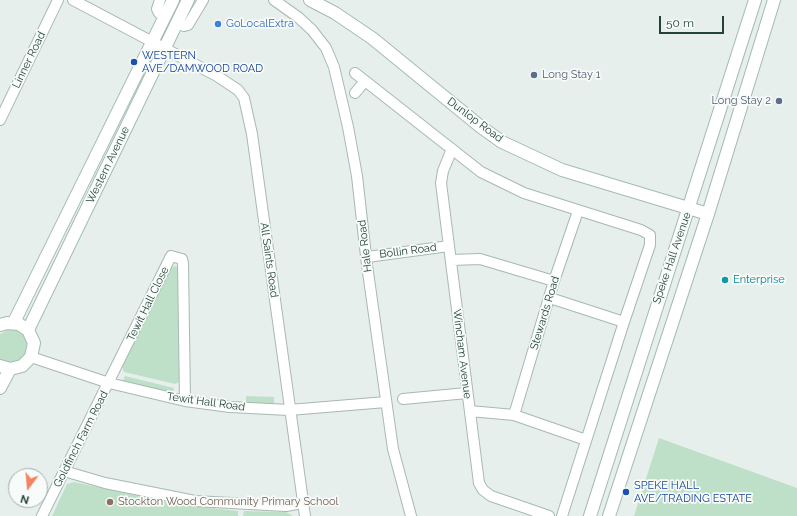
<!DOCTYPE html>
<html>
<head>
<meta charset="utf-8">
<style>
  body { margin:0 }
  #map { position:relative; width:797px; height:516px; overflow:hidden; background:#e6efeb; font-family:Raleway,sans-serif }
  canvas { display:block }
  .north { position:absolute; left:8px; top:468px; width:40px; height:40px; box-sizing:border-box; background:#f7fbf9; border:1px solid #a3b1ad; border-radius:50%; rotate:196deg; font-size:11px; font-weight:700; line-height:16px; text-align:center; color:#24423a }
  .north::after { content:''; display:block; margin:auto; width:14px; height:18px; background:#f4845f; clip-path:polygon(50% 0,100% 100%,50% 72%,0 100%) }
  .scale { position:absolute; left:659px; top:16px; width:65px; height:18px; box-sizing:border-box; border:2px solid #24423a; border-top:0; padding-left:5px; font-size:12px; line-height:14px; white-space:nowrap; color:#24423a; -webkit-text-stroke:3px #f7fbf9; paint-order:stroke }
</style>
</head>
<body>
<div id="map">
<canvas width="797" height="516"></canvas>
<div class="north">N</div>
<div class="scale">50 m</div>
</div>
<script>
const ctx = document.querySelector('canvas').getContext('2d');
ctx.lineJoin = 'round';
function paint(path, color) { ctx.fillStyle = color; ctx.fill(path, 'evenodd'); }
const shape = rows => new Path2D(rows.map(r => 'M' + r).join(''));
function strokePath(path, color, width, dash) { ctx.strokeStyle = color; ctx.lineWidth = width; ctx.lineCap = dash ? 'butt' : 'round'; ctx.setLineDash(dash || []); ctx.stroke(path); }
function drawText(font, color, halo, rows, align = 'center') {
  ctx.font = font + ' Raleway,sans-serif'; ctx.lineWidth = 3.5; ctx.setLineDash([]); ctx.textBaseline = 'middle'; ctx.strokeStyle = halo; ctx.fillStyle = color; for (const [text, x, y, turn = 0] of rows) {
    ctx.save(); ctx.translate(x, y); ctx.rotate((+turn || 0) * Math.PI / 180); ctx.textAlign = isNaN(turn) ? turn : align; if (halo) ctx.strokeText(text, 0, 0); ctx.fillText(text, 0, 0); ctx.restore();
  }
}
paint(shape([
  [175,266,179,268,181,381,175,384,124,372,122,366,169,269],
  [14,329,24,334,29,345,28,351,21,360,10,363,0,359,0,334,8,330],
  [125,376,174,388,173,395,122,383],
  [246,396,274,397,274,404,246,403],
  [659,438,797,488,797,516,634,516],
  [74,482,181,505,238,511,238,516,52,516,67,484],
  [244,511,286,512,293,516,243,516]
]), '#bfe0c8');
const street = shape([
  [73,0,217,76,238,90,244,98,252,134,305,516],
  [160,0,157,9,159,13,165,17],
  [274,0,298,17,312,30,326,48,334,67,348,127,357,176,367,265,393,449,411,516],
  [176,23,184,26,188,25,203,0],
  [355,73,481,172,524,193,641,230,650,235,650,245,624,322,562,516],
  [355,93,365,81],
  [0,120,58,0],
  [452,149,443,171,441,183,479,483,483,490,491,496,549,516],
  [367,257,449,246],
  [451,260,480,259,554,281],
  [550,298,624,322],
  [31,357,109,383,185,401,230,407,289,410,386,402],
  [403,399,467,393],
  [470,411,514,415,586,440],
  [514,415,554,281,578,211],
  [64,471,105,483,195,501,286,506,302,503],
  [42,516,171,256,182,259,183,263,185,401]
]);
const secondary = shape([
  [310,0,335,13,372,38,481,127,502,142,562,170,708,214],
  [14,322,173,0],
  [0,325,7,323,19,324,28,330,34,343,31,357,22,366,10,369,0,366],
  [28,330,188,0],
  [0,388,10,369],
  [590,516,755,0],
  [609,516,708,214,774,0]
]);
strokePath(street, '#a8b8b2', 12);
strokePath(secondary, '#a4bbb3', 14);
strokePath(street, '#fff', 10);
strokePath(secondary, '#fff', 12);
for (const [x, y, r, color] of [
  [218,24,4,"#3f7fe0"],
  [134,62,4,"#1a4fb4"],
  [534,75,4,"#5c6f8a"],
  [779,101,4,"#5c6f8a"],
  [725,280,4,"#0f9aa8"],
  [626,492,4,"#1a4fb4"],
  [110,502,4,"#8d6e63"]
]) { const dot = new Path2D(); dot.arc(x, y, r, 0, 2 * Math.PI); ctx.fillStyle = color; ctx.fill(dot); strokePath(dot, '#f7fbf9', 1.5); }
drawText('11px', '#366cbe', '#f7fbf9', [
  ["GoLocalExtra",226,24]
], 'left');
drawText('11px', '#164399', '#f7fbf9', [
  ["WESTERN",142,56],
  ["AVE/DAMWOOD ROAD",142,69],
  ["SPEKE HALL",634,486],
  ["AVE/TRADING ESTATE",634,499]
], 'left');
drawText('11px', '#24423a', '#f7fbf9', [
  ["Linner Road",29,60,-64],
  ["Dunlop Road",475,120,37],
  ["Western Avenue",108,165,-64],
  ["Hale Road",365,246,-97],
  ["Bollin Road",408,251,-7],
  ["Speke Hall Avenue",672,258,-71],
  ["All Saints Road",269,260,82],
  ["Tewit Hall Close",148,304,-64],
  ["Stewards Road",545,313,-73],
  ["Wincham Avenue",462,354,83],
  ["Tewit Hall Road",206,402,8],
  ["Goldfinch Farm Road",81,439,-63]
]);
drawText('11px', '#4e5e75', '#f7fbf9', [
  ["Long Stay 1",542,75],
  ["Long Stay 2",771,101,"right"]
], 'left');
drawText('11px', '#0d838f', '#f7fbf9', [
  ["Enterprise",733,280]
], 'left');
drawText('11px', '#785e54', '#f7fbf9', [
  ["Stockton Wood Community Primary School",118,502]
], 'left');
</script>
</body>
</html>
